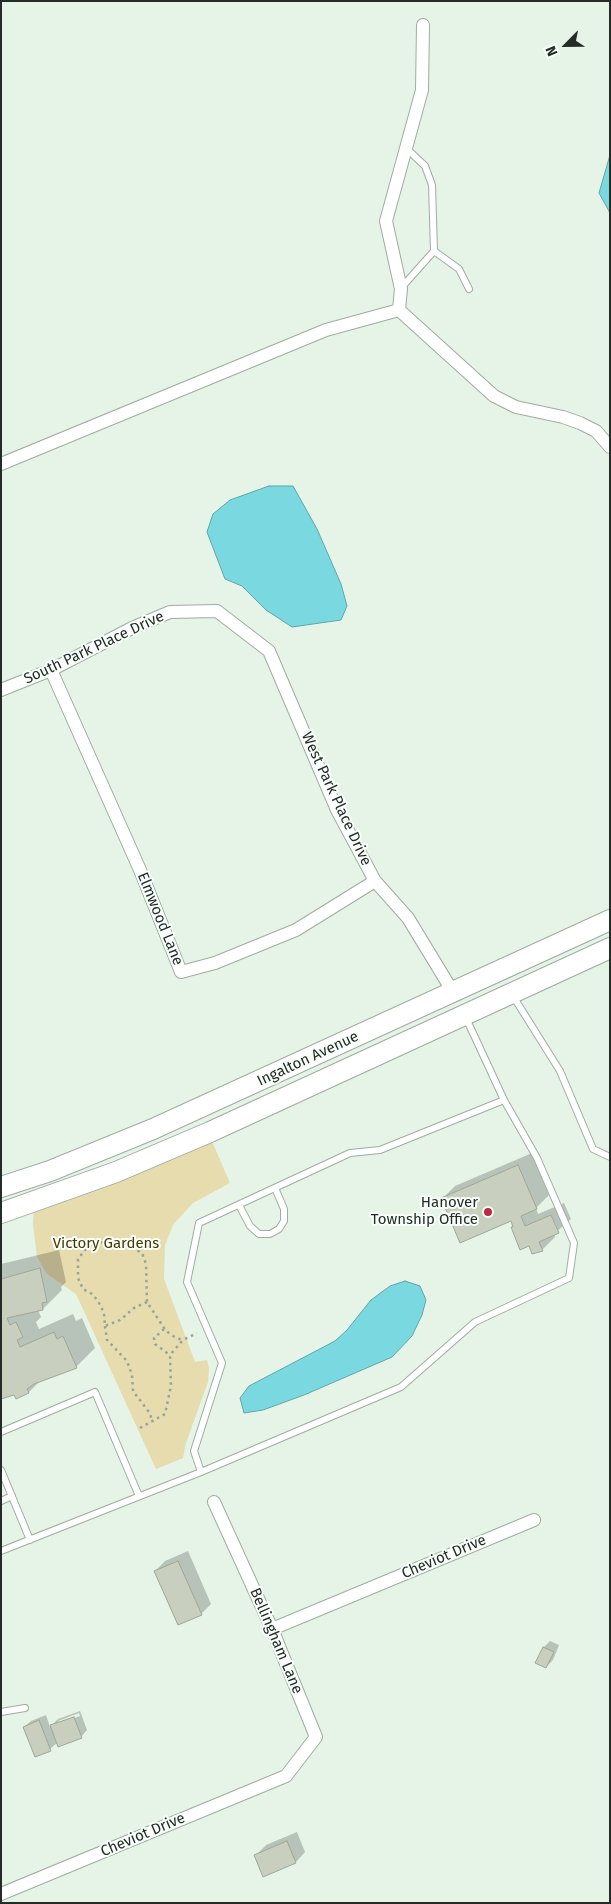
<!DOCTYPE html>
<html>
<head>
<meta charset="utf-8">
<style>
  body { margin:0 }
  #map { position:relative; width:611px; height:1904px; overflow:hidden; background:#e5f4e7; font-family:"Fira Sans",sans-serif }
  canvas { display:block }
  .frame { position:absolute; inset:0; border:2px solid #252b26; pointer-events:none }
  .north { position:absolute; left:541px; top:20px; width:50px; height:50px; -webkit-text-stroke:4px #f8fef9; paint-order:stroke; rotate:247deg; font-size:14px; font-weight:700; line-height:20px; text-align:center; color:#252b26 }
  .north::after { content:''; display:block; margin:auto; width:18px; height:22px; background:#252b26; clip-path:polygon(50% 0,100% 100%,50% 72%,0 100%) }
</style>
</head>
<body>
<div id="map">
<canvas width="611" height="1904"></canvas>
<div class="frame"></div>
<div class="north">N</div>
</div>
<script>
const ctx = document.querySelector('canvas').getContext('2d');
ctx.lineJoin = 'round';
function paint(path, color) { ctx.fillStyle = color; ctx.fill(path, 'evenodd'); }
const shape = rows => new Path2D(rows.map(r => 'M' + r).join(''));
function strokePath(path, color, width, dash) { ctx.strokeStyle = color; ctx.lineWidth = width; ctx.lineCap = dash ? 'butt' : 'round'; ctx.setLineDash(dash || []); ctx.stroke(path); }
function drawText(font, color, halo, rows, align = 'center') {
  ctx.font = font + ' "Fira Sans",sans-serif'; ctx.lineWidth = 4; ctx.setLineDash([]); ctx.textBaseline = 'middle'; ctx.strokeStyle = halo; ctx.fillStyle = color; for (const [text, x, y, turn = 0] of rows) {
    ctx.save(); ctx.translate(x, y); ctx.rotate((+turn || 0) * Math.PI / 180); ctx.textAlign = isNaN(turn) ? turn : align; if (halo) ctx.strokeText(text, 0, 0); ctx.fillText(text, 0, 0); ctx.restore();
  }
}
paint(shape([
  [211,1139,230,1183,193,1203,173,1225,165,1245,164,1279,195,1362,207,1360,209,1368,208,1382,186,1443,183,1458,156,1469,76,1294,47,1274,37,1257,33,1224,34,1210]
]), '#e6dcae');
const water = shape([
  [610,155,610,213,599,193,610,155],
  [269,486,293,486,317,529,341,584,347,606,341,620,292,627,266,610,242,586,225,579,207,532,213,514,230,500,269,486],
  [405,1281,420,1286,426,1300,422,1315,412,1336,392,1357,304,1395,263,1410,244,1413,240,1398,249,1386,335,1341,347,1330,371,1300,390,1286,405,1281]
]);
paint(water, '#7ad9e0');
strokePath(water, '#60a5a8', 1);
paint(shape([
  [532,1153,549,1195,536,1208,538,1214,564,1203,571,1219,554,1234,555,1237,542,1250,530,1244,512,1220,442,1199,455,1186],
  [59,1250,66,1282,61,1287,62,1290,43,1309,38,1310,41,1317,36,1322,39,1329,73,1314,76,1321,82,1318,95,1348,76,1367,40,1381,29,1392,16,1397,15,1394,1,1398,1,1264],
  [188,1551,211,1604,201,1614,155,1571,165,1561],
  [550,1641,559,1645,553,1660,546,1667,537,1663,544,1647],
  [80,1711,87,1730,81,1737,58,1742,50,1749,24,1727,31,1721,46,1715,50,1727,58,1719],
  [79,1713,80,1716,58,1724,58,1721],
  [297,1832,305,1852,296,1862,256,1855,266,1845]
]), '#0003');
const building = shape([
  [518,1165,537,1209,521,1216,525,1226,551,1215,559,1233,539,1242,543,1251,532,1254,529,1246,520,1250,511,1227,513,1227,511,1221,460,1243,441,1198,518,1165],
  [40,1268,47,1302,42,1303,43,1310,7,1318,10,1325,16,1322,23,1337,17,1340,20,1347,54,1332,57,1339,63,1336,77,1368,34,1384,27,1389,29,1393,16,1399,14,1395,1,1399,1,1279,40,1268],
  [178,1561,202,1615,178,1625,154,1571,178,1561],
  [543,1647,554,1652,546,1668,535,1663,543,1647],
  [74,1717,82,1738,58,1747,50,1725,74,1717],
  [39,1720,51,1751,35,1757,23,1727,39,1720],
  [287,1841,296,1863,263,1877,254,1855,287,1841]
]);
paint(building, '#c9cfbe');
strokePath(building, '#a0a696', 1);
const lane = shape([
  [434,251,459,269,469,289],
  [401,288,434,251,432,185,425,166,406,148],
  [513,996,560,1071,593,1149,610,1157],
  [239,1205,250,1226,259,1234,270,1234,279,1229,284,1221,284,1209,275,1188],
  [1,1432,95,1392,139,1496],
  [1,1470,30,1540],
  [201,1472,194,1451,222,1363,187,1282,199,1223,350,1153,380,1150,504,1100,466,1018],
  [1,1501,12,1496],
  [1,1551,201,1472,401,1387,475,1322,569,1278,574,1243,537,1158,504,1100],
  [1,1712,25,1708]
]);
const street = shape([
  [423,25,422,90,386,221,401,289,399,310,494,396,516,407,563,417,580,423,596,431,610,447],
  [1,464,326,330,399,310],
  [51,670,140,870,181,972,215,963,296,930,375,881],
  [1,690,51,670,132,628,170,612,217,611,269,651,337,810,375,881,408,918,453,992],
  [272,1629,534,1520],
  [1,1894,286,1776,316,1737,272,1629,214,1502]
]);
const primary = shape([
  [1,1187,50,1171,153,1129,610,920],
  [1,1213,116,1172,210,1132,610,948]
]);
strokePath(lane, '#9fada1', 8);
strokePath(street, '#9fada1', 14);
strokePath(primary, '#9fada1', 22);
strokePath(shape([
  [147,1302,134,1308,120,1320,105,1326,104,1313,98,1301,92,1294,83,1289,78,1278,78,1259,85,1250,93,1243,120,1241,142,1253,146,1264,147,1302,166,1331,176,1338,183,1340],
  [105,1326,107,1340,127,1361,132,1375,133,1391,149,1412,153,1422],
  [164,1329,154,1338,155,1344,170,1355],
  [140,1428,165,1414,171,1386,170,1355,183,1340,197,1333]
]), '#98a39a', 2.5, [2.5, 4]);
strokePath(lane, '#fff', 6);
strokePath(street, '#fff', 12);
strokePath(primary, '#fff', 20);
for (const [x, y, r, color] of [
  [488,1212,5,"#bb2a3f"]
]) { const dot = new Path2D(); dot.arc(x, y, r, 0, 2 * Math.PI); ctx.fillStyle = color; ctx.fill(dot); strokePath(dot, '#f8fef9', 2); }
drawText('15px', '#252b26', '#f8fef9', [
  ["South Park Place Drive",94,648,-25],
  ["West Park Place Drive",336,799,65],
  ["Elmwood Lane",160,919,68],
  ["Ingalton Avenue",308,1059,-25],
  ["Cheviot Drive",444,1557,-23],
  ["Bellingham Lane",276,1641,67],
  ["Cheviot Drive",143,1835,-23]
]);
drawText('15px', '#252b26', '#f8fef9', [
  ["Hanover",478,1203],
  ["Township Office",478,1220]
], 'right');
drawText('15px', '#453a00', '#f8fef9', [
  ["Victory Gardens",106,1244]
]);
</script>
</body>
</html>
